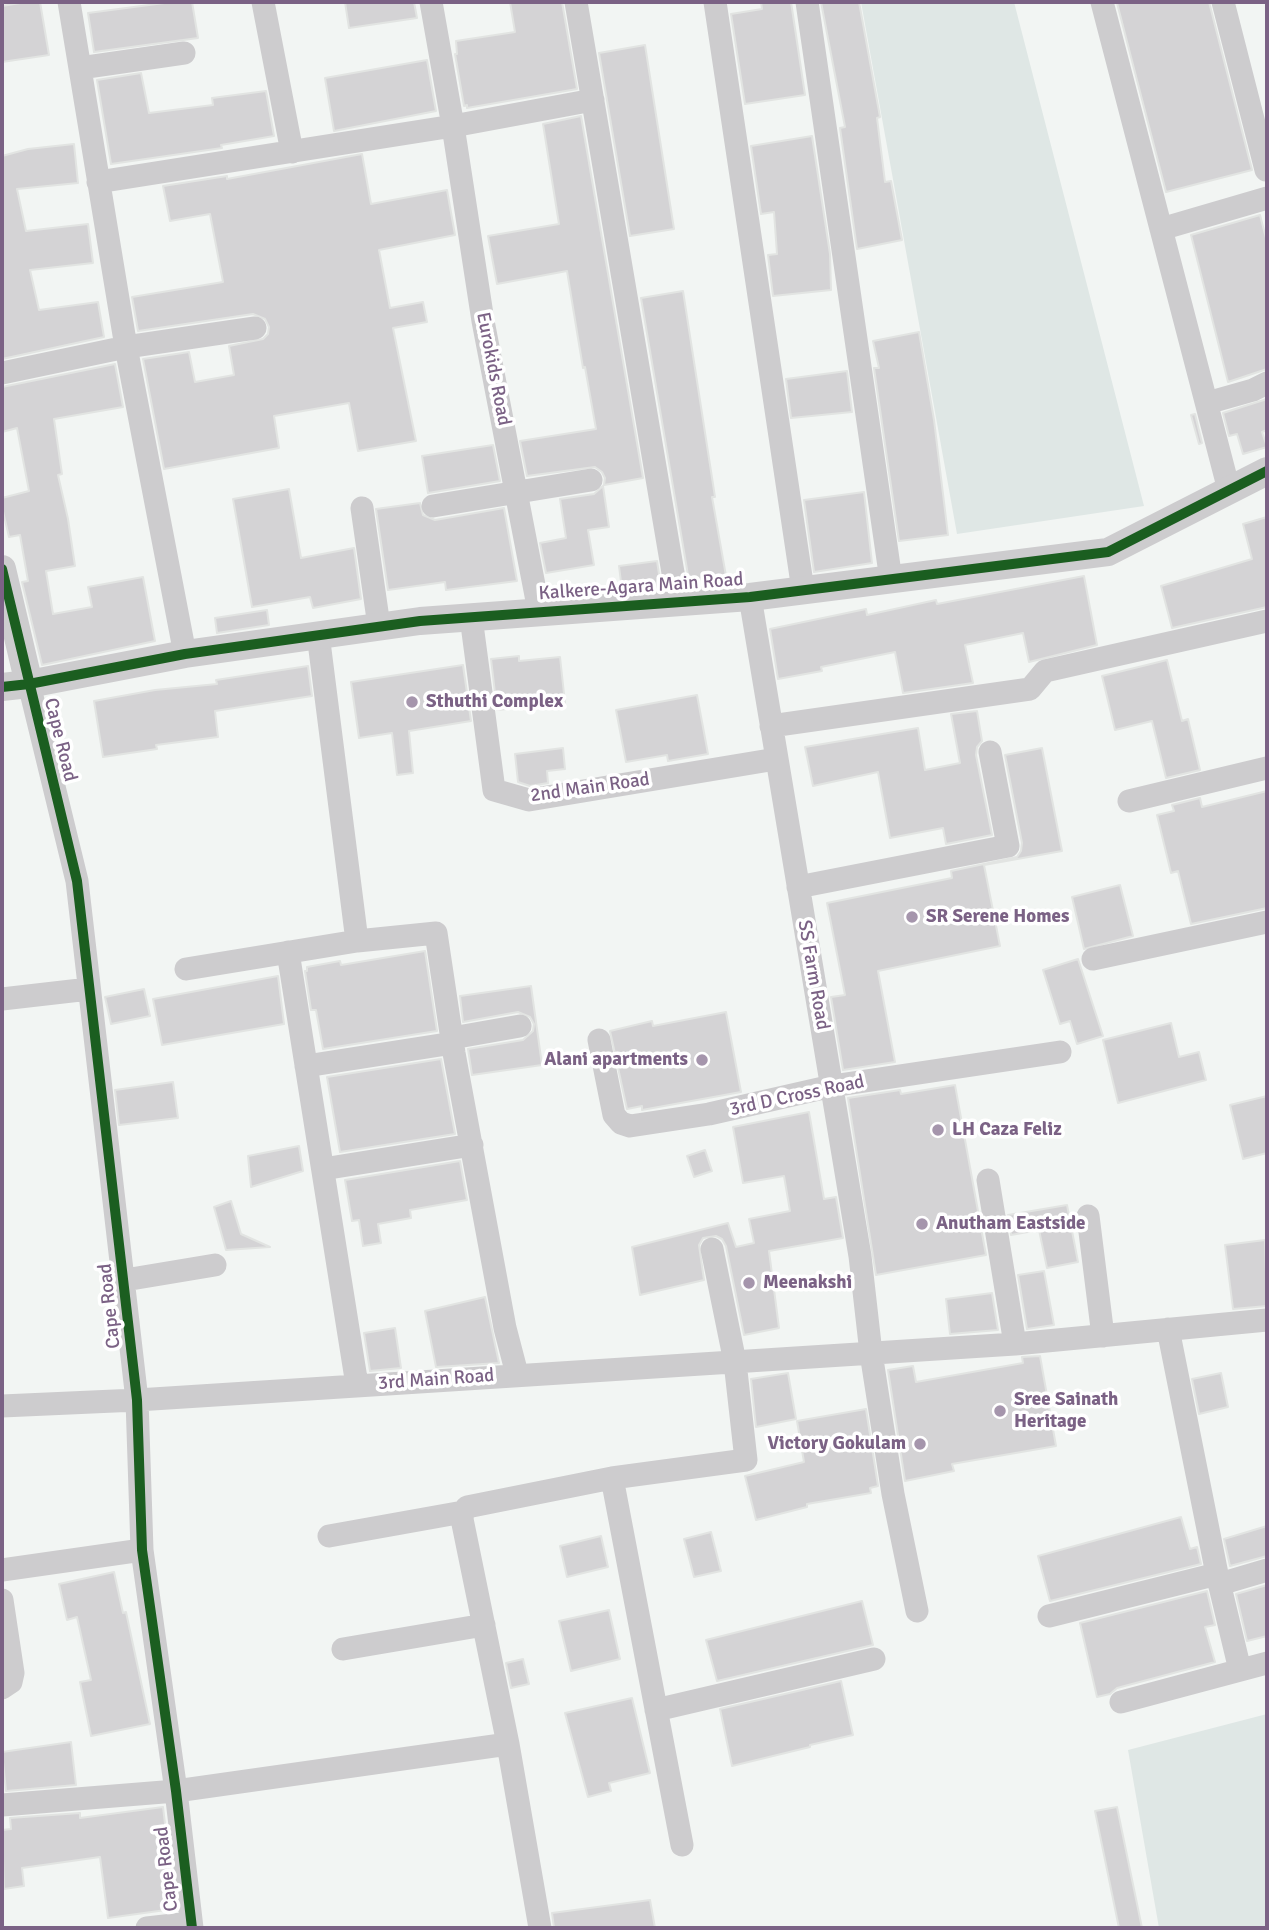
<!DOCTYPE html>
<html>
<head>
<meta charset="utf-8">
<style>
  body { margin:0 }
  #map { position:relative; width:1269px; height:1930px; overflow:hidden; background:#f2f5f3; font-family:Signika,sans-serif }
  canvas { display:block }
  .frame { position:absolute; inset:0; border:4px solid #7b6285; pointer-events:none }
</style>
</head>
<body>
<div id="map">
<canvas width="1269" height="1930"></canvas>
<div class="frame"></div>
</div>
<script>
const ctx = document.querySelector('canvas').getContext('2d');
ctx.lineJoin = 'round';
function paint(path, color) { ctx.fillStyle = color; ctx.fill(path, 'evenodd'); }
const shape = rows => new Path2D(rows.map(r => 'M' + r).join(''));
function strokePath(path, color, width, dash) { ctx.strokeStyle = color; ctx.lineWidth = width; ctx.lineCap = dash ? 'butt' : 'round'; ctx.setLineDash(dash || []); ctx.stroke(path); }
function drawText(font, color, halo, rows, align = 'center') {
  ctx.font = font + ' Signika,sans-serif'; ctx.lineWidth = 7; ctx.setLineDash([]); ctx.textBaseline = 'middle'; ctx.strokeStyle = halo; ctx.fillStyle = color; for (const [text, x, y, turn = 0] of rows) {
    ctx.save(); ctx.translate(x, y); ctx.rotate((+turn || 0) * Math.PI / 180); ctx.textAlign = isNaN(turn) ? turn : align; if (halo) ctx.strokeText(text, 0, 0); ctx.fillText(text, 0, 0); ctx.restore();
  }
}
paint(shape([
  [861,2,1014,2,1144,506,957,534],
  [1267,1714,1267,1928,1159,1928,1128,1750]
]), '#dfe7e5');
const building = shape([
  [26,2,40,2,49,55,2,62,2,6,26,2],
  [172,2,192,2,198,38,94,52,88,13,172,2],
  [345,2,414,2,417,18,349,28,345,2],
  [510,2,562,2,577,89,467,108,467,105,464,106,455,54,457,54,456,41,515,32,510,2],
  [761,2,791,2,805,95,745,104,731,14,762,9,761,2],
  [821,2,859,2,880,117,877,118,885,182,891,181,902,240,857,249,840,128,845,127,821,2],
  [1122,2,1209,2,1252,170,1166,192,1117,3,1122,2],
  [645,45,674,229,630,236,599,53,645,45],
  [427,60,436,111,334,131,325,78,427,60],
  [141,73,149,113,213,105,212,98,266,91,274,136,221,145,222,148,111,164,97,80,141,73],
  [581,116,643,478,604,485,605,478,602,472,595,467,527,476,520,441,596,429,585,367,583,368,578,338,567,271,497,284,488,236,559,224,543,124,581,116],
  [812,136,830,254,831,290,773,296,768,255,777,254,774,212,761,214,751,146,812,136],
  [74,144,78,183,17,189,26,231,88,224,93,263,30,270,39,310,98,302,104,337,2,359,2,156,28,149,74,144],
  [362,154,371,204,447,190,455,235,379,250,390,308,423,302,427,322,393,328,416,441,358,451,349,403,274,416,279,448,164,469,143,359,189,352,195,382,234,375,229,346,263,339,268,334,269,327,265,319,253,314,138,331,132,297,223,282,210,214,170,221,163,186,227,176,227,179,362,154],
  [1260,215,1267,242,1267,369,1228,382,1191,235,1260,215],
  [683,291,715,497,712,497,726,576,689,581,641,298,683,291],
  [919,332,934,420,948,535,899,541,874,368,879,368,873,341,919,332],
  [115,364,123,407,54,419,62,474,58,475,68,519,75,566,46,571,53,614,92,607,88,587,143,577,155,641,42,665,22,582,28,581,20,535,9,537,2,507,2,498,29,491,17,428,2,432,2,387,115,364],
  [847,371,852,412,791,418,786,379,847,371],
  [1267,399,1267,430,1262,432,1267,447,1243,454,1237,434,1229,436,1223,413,1267,399],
  [1195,414,1202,443,1199,444,1191,415,1195,414],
  [493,445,500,481,428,493,422,456,493,445],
  [603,486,609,527,588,530,594,565,546,573,540,543,566,538,560,499,594,494,603,486],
  [289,489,301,558,354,548,361,599,313,608,310,597,252,607,233,499,289,489],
  [864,492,872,563,814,572,804,500,864,492],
  [420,503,423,515,435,520,504,508,517,581,446,590,445,582,388,590,376,509,420,503],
  [1267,517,1267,607,1172,628,1161,586,1252,559,1243,524,1267,517],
  [657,561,661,587,622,590,619,566,657,561],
  [1084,576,1097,645,1029,662,1023,633,965,645,973,683,903,693,895,652,821,667,822,671,778,679,770,629,866,609,867,615,936,600,937,604,1084,576],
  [267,610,269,625,217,633,215,618,267,610],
  [519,656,519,661,560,657,565,703,497,710,491,659,519,656],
  [1167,660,1182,721,1188,719,1200,770,1166,778,1152,721,1115,730,1102,676,1167,660],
  [463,665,471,721,409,731,413,773,397,775,392,733,359,738,351,682,463,665],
  [308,666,312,696,215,711,218,737,156,745,157,749,103,757,94,701,155,690,217,684,216,680,308,666],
  [697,695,708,754,668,761,667,755,626,762,616,710,697,695],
  [977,711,982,741,977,747,976,755,992,835,946,844,943,828,890,838,878,772,813,786,805,747,918,728,925,770,960,763,951,714,977,711],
  [563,748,565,769,547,771,548,783,530,786,518,782,515,754,563,748],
  [1042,748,1062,851,984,865,1000,946,878,971,895,1062,843,1070,831,997,845,995,827,903,952,878,951,871,1017,857,1021,851,1022,843,1005,755,1042,748],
  [1267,791,1267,908,1191,924,1178,871,1171,873,1157,815,1174,811,1172,805,1200,798,1202,807,1267,791],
  [1120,885,1133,936,1084,949,1072,897,1120,885],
  [425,951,437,1031,323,1049,316,1010,311,1010,305,971,307,971,307,967,340,961,341,965,425,951],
  [1078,959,1103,1036,1077,1044,1070,1021,1060,1024,1043,970,1078,959],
  [278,976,284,1024,162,1045,153,999,278,976],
  [531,986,542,1065,472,1075,468,1049,523,1040,533,1031,534,1024,530,1017,518,1012,463,1022,460,996,531,986],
  [144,989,150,1016,111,1024,105,997,144,989],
  [726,1012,741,1092,642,1110,642,1106,627,1109,610,1031,652,1021,653,1026,726,1012],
  [1171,1023,1179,1057,1199,1052,1206,1080,1118,1103,1103,1040,1171,1023],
  [441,1059,455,1134,340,1152,327,1077,441,1059],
  [173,1082,178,1118,119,1125,115,1090,173,1082],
  [955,1085,986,1255,876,1275,848,1098,900,1090,901,1094,955,1085],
  [1267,1096,1267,1153,1243,1159,1230,1105,1267,1096],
  [809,1112,824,1199,836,1197,843,1238,769,1251,779,1328,744,1335,726,1246,722,1239,716,1236,703,1238,699,1245,704,1280,640,1295,632,1247,728,1223,736,1247,754,1243,749,1219,790,1211,784,1176,743,1183,733,1127,809,1112],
  [299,1146,303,1171,251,1187,248,1156,299,1146],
  [705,1150,712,1171,694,1177,687,1156,705,1150],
  [460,1161,467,1200,410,1210,411,1218,378,1224,381,1243,363,1246,359,1220,352,1221,345,1180,460,1161],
  [231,1201,241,1234,270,1247,226,1250,214,1207,231,1201],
  [1067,1205,1078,1262,1047,1268,1039,1230,1011,1235,1008,1215,1067,1205],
  [1265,1240,1267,1306,1233,1309,1225,1245,1265,1240],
  [1044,1271,1054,1325,1027,1329,1018,1275,1044,1271],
  [992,1293,998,1330,950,1334,946,1299,992,1293],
  [485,1297,499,1363,436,1367,425,1311,485,1297],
  [395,1328,401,1368,370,1371,364,1333,395,1328],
  [1040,1356,1056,1446,952,1464,954,1471,905,1481,888,1370,913,1366,916,1382,1023,1363,1022,1357,1040,1356],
  [788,1373,796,1419,756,1427,751,1379,788,1373],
  [1221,1373,1228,1407,1199,1414,1192,1379,1221,1373],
  [866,1409,878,1486,870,1488,871,1493,807,1504,807,1507,756,1520,745,1476,804,1462,797,1421,866,1409],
  [1181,1517,1190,1549,1197,1547,1201,1564,1050,1601,1038,1556,1181,1517],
  [1267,1526,1267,1556,1230,1566,1224,1539,1267,1526],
  [711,1532,721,1571,694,1577,684,1539,711,1532],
  [601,1536,608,1567,567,1577,560,1546,601,1536],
  [114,1572,123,1613,126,1612,150,1724,91,1736,80,1682,91,1680,77,1617,67,1620,59,1584,114,1572],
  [1267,1585,1267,1636,1247,1641,1236,1594,1267,1585],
  [1207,1591,1215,1625,1205,1627,1215,1662,1117,1688,1110,1694,1097,1697,1080,1623,1207,1591],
  [862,1601,873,1645,717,1681,706,1640,862,1601],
  [609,1610,620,1659,571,1671,559,1621,609,1610],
  [523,1659,529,1684,511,1688,506,1663,523,1659],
  [841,1681,853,1735,810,1745,810,1747,732,1766,720,1709,841,1681],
  [632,1698,650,1773,609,1783,611,1791,588,1797,565,1713,632,1698],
  [71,1742,76,1785,6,1791,2,1752,71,1742],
  [163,1807,168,1849,166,1849,173,1909,108,1918,100,1857,22,1868,24,1886,4,1889,2,1830,11,1829,10,1818,80,1813,80,1818,163,1807],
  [1117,1807,1142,1928,1119,1928,1095,1811,1117,1807],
  [650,1900,655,1928,554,1928,552,1913,650,1900]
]);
paint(building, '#d4d3d5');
strokePath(building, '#e2e4e2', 2);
strokePath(shape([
  [69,2,126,347,185,654],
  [263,2,292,152],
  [431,2,453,126,483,321,539,611],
  [576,2,678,602],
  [715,2,803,590],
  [807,2,891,580],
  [1102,2,1229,490],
  [1223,2,1266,170],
  [80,68,184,53],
  [98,182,453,126,593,100],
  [1161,229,1267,198],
  [2,373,126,347,255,328],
  [1207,403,1253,390,1267,383],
  [433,506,591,480],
  [362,508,379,626],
  [750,597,860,1256,871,1353,893,1494,917,1611],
  [471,617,494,790,529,800,776,759],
  [29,684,77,881,137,1400,142,1550,176,1791,192,1928],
  [771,726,1030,689,1045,671,1267,621],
  [1129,801,1267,768],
  [798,887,1008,846,990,752],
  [357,941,436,933,454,1053,505,1328,517,1374],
  [288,952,357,1385],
  [1093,959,1267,922],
  [186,969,357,941,318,634],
  [2,999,89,989],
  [452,1038,520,1026],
  [599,1040,614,1115,621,1123,630,1126,709,1114,832,1086,1060,1052],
  [306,1066,453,1043],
  [323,1169,472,1145],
  [988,1180,1015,1344],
  [1088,1216,1103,1336],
  [125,1280,215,1265],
  [1168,1329,1217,1574,1240,1670],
  [2,1406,137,1400,1015,1344,1267,1320],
  [612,1478,682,1845],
  [329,1536,463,1512],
  [2,1570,142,1550],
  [1220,1584,1267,1570],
  [2,1600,13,1673,11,1682,2,1688],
  [1049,1616,1217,1574],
  [343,1649,484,1625],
  [1121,1702,1267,1663],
  [656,1710,874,1659],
  [2,1805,176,1791,508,1744],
  [147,1928,191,1923],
  [540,1928,508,1744,462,1519,463,1512,467,1507,612,1478,746,1460,735,1362,712,1249]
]), '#cdccce', 23);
strokePath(shape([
  [2,569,29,684],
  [2,687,29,684,185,654,420,621,750,597,1108,552,1267,471]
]), '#cdccce', 28);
strokePath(shape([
  [2,569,77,881,137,1400,142,1550,176,1791,192,1928],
  [2,687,29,684,185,654,420,621,750,597,1108,552,1267,471]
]), '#1b5e20', 10);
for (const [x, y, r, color] of [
  [412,702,7,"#a595ac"],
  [912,917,7,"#a595ac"],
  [702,1060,7,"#a595ac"],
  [938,1130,7,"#a595ac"],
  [922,1224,7,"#a595ac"],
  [749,1283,7,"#a595ac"],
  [1000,1411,7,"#a595ac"],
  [920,1444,7,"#a595ac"]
]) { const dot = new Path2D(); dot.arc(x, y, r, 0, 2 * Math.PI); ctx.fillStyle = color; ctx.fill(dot); strokePath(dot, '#fff', 2.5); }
drawText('19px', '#7b6285', '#fff', [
  ["Eurokids Road",493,369,79],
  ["Kalkere-Agara Main Road",641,587,-4],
  ["Cape Road",60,740,76],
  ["2nd Main Road",590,788,-8],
  ["SS Farm Road",813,975,80],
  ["3rd D Cross Road",797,1096,-12],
  ["Cape Road",110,1306,-96],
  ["3rd Main Road",436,1380,-4],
  ["Cape Road",167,1869,-97]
]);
drawText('bold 19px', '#7b6285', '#fff', [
  ["Sthuthi Complex",426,702],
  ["SR Serene Homes",926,917],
  ["Alani apartments",688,1060,"right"],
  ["LH Caza Feliz",952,1130],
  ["Anutham Eastside",936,1224],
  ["Meenakshi",763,1283],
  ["Sree Sainath",1014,1400],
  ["Heritage",1014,1422],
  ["Victory Gokulam",906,1444,"right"]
], 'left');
</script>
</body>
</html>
